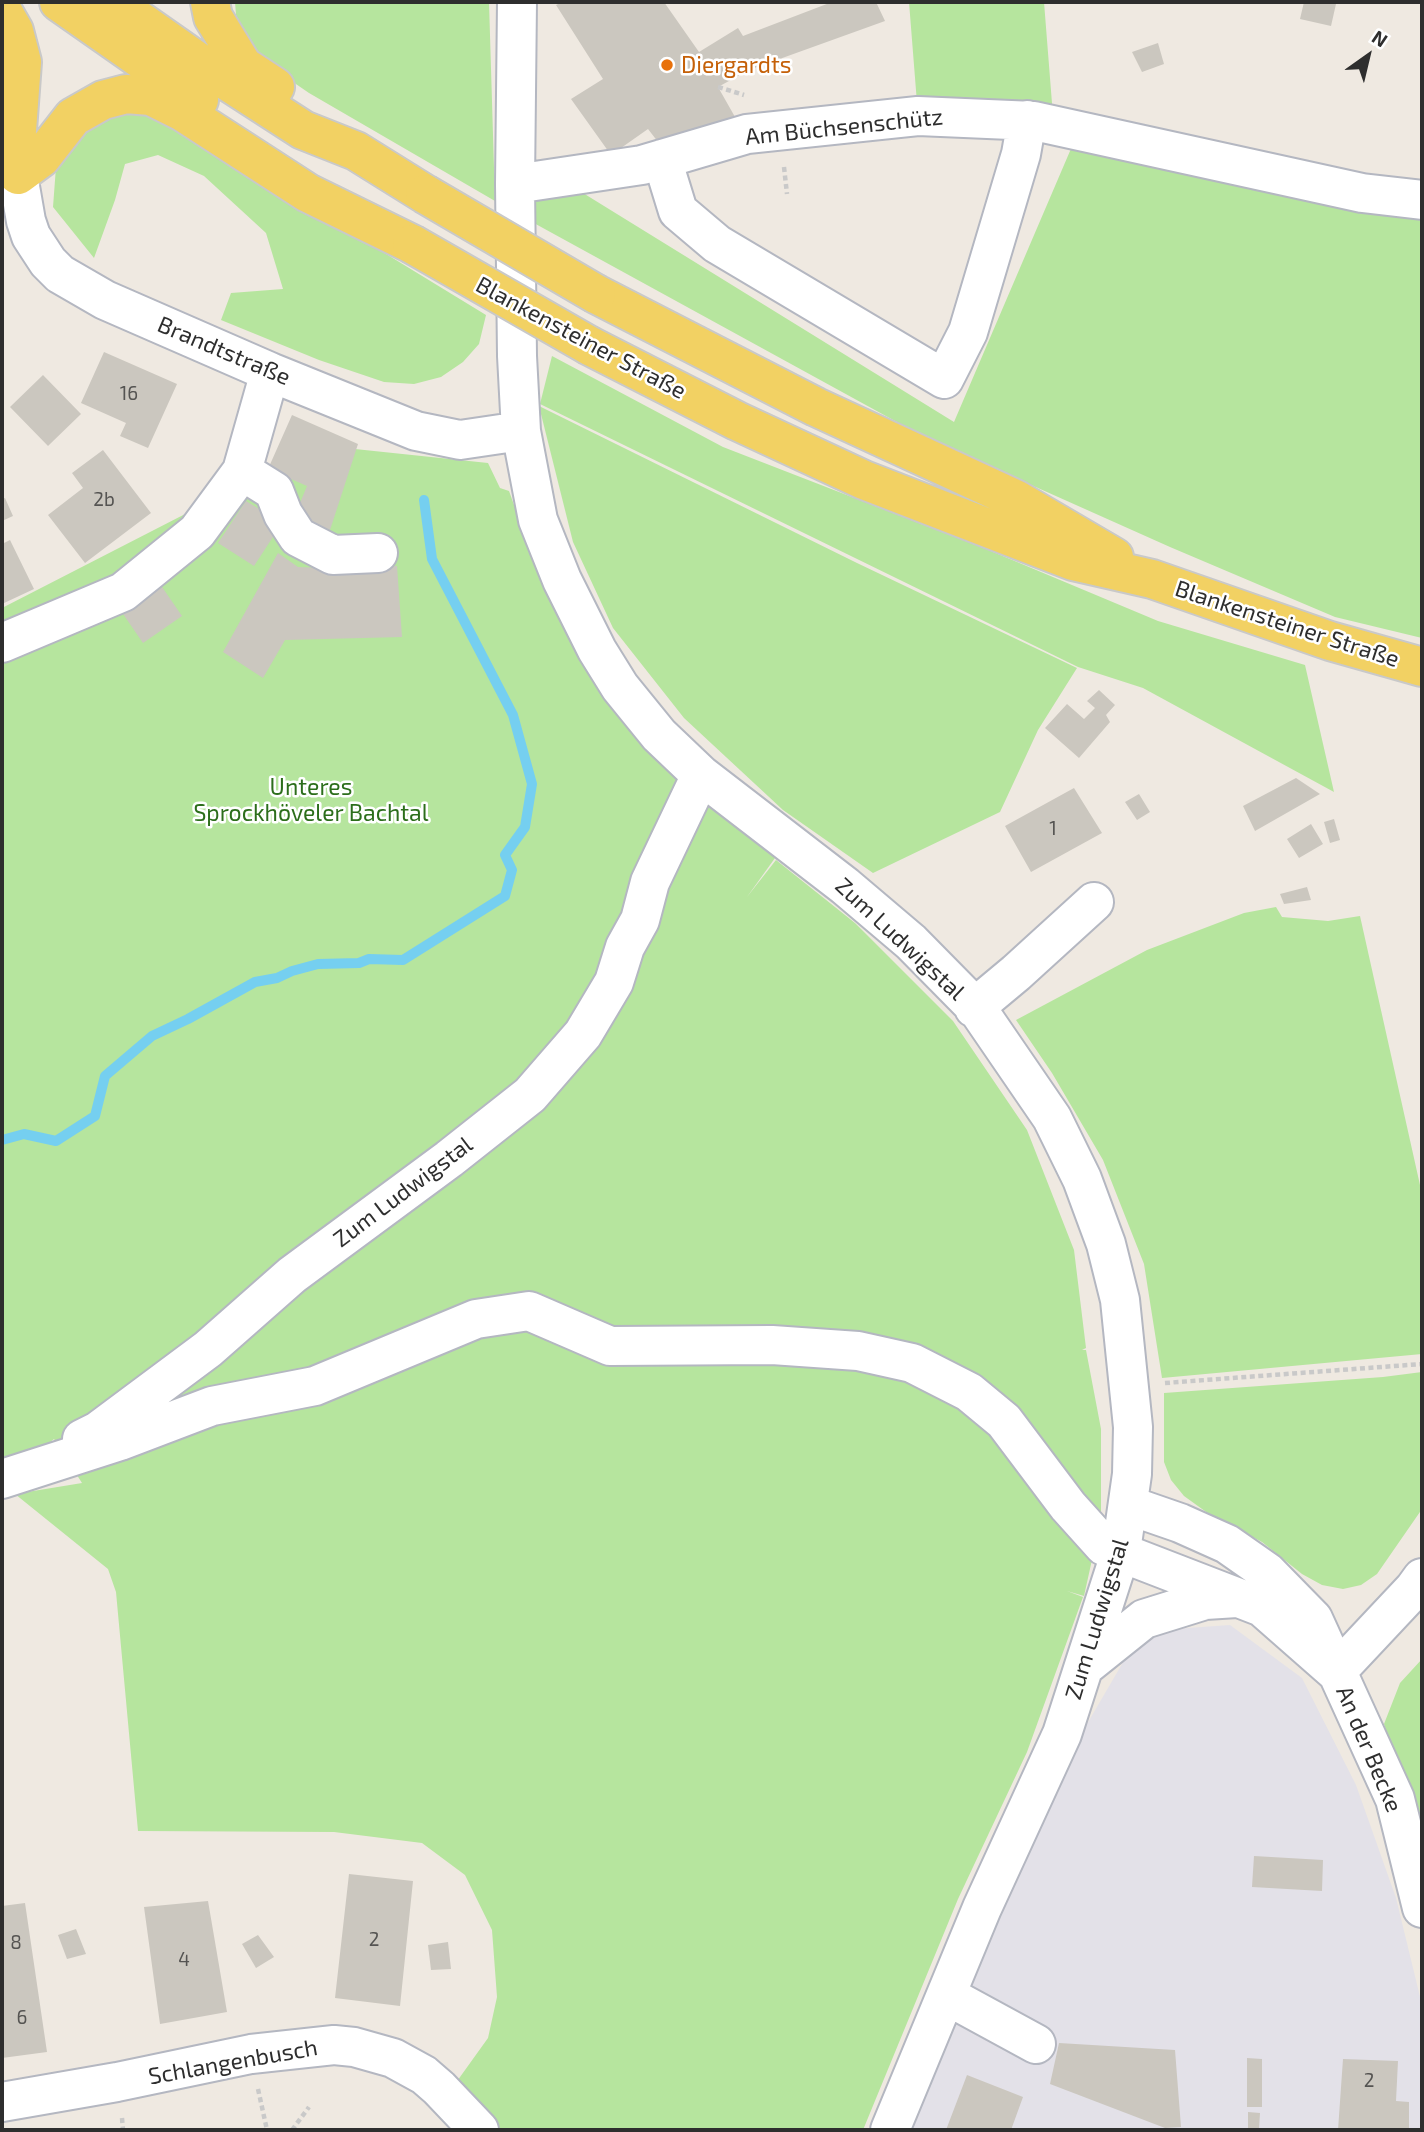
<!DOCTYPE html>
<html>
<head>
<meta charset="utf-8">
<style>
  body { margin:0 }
  #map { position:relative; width:1424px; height:2132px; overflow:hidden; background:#efe9e1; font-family:"Exo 2",sans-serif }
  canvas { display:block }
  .frame { position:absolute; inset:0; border:4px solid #2e2e2e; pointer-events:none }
  .north { position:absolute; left:1333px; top:21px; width:70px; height:70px; -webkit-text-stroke:5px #fff; paint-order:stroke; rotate:34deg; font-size:19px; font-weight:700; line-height:28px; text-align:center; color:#2e2e2e }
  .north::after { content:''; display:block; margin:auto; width:24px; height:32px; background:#2e2e2e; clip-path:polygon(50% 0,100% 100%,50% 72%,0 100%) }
</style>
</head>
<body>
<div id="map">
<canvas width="1424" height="2132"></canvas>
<div class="frame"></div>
<div class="north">N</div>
</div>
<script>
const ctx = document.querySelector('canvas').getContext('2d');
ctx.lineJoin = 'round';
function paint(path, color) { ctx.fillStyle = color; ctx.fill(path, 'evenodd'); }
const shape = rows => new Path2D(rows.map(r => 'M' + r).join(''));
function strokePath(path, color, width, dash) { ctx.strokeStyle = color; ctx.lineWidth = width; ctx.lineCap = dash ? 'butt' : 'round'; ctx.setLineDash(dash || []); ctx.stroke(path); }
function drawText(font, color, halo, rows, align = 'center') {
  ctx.font = font + ' "Exo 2",sans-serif'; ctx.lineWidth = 5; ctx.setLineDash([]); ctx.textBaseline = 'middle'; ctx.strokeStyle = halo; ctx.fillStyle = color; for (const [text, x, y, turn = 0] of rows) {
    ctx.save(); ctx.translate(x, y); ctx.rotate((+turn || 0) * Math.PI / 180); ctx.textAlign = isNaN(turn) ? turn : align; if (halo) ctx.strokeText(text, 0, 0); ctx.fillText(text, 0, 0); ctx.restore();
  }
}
paint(shape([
  [1230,1625,1302,1678,1356,1785,1396,1898,1422,2005,1422,2130,904,2130,1073,1748,1136,1640,1174,1629]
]), '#e3e1e8');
paint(shape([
  [235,2,489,2,495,201,309,93,277,71,251,48,236,15],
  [909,2,1044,2,1053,116,917,103],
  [152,111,486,315,479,344,463,362,441,377,414,384,384,382,319,360,221,320,231,293,283,289,266,233,204,176,158,155,125,164,115,200,94,258,53,207,56,167,82,131,115,112],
  [1076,137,1422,214,1422,638,1335,617,1170,547,926,438,532,222,528,190,570,185,954,422],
  [552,356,723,447,986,549,1158,621,1305,665,1334,792,1143,688,1078,667,540,404],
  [539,406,857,563,1077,668,1038,730,1000,812,873,873,783,810,684,718,613,628,573,542],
  [336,447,488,463,500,488,509,491,535,563,646,744,775,858,747,897,776,860,855,923,953,1021,1027,1130,1074,1250,1086,1348,1082,1350,1086,1350,1101,1429,1101,1519,1084,1596,1067,1591,1083,1597,1027,1752,958,1899,863,2130,494,2130,455,2084,488,2038,497,1997,492,1930,465,1875,422,1843,334,1832,138,1831,116,1592,108,1569,15,1494,82,1483,54,1439,44,1447,2,1469,2,608,265,473],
  [1276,907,1282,917,1328,921,1360,916,1422,1194,1422,1354,1162,1378,1144,1264,1103,1160,1052,1073,1016,1020,1147,950,1244,913],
  [1422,1372,1422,1509,1377,1574,1361,1585,1343,1589,1322,1585,1302,1574,1262,1542,1209,1514,1184,1496,1171,1480,1164,1462,1164,1393,1383,1377],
  [1422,1659,1422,1838,1384,1724,1400,1683]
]), '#b6e59e');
strokePath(shape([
  [2,1140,24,1134,56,1141,95,1116,105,1076,152,1036,188,1019,255,982,277,978,292,971,318,964,359,963,369,959,403,960,505,896,512,870,505,855,525,827,532,784,513,715,432,559,424,500]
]), '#75cff0', 10);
paint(shape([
  [562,2,664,2,699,52,738,28,743,36,832,2,876,2,885,21,749,70,718,87,739,124,665,151,648,129,611,155,571,99,603,79,556,5],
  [1304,2,1336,4,1331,26,1300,19],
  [1158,43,1164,64,1142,72,1132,52],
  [104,352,177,384,148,448,120,436,126,423,81,403],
  [43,375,81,414,48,446,10,407],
  [292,415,358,444,330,530,295,515,307,486,268,469],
  [103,450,151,513,85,563,48,515,83,488,72,473],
  [5,498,13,516,2,521,2,499],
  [246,501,282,523,254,566,218,543],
  [10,540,34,589,2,604,2,544],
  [278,553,298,567,349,569,397,566,402,637,285,640,263,678,223,652],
  [160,584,182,616,143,643,121,611],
  [1099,690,1115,705,1106,715,1110,722,1079,758,1045,728,1067,704,1084,719,1095,708,1087,701],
  [1296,778,1320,794,1255,831,1243,806],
  [1074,788,1102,833,1031,872,1005,826],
  [1139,794,1150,812,1137,820,1125,802],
  [1334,819,1340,840,1330,843,1324,822],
  [1311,824,1323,844,1299,858,1287,839],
  [1307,887,1311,900,1284,904,1280,894],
  [1254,1856,1323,1860,1322,1891,1252,1887],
  [349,1874,413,1881,400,2006,335,1998],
  [208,1901,227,2012,160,2024,144,1907],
  [25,1903,47,2052,2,2058,2,1906],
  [76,1929,86,1954,67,1959,58,1935],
  [258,1935,274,1957,256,1968,242,1944],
  [448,1942,451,1969,431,1970,428,1945],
  [1059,2043,1175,2050,1181,2127,1165,2128,1050,2084],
  [1247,2058,1262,2059,1262,2107,1247,2107],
  [1343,2059,1398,2061,1396,2101,1409,2102,1409,2129,1338,2130],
  [967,2075,1023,2097,1011,2130,946,2130],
  [1248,2112,1260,2113,1259,2129,1248,2128]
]), '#cbc7bf');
const minor = shape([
  [517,2,515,184,517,356,521,431,538,520,562,580,597,650,620,687,659,735,701,775,845,886,911,942,978,1010,1052,1118,1082,1179,1106,1244,1120,1300,1133,1427,1132,1474,1121,1551,1062,1734,982,1908,890,2130],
  [662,159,678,211,717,244,944,379,968,332,1021,154,1027,120],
  [2,161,18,175,26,221,31,236,48,262,60,274,105,300,270,372,416,431,460,440,521,431],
  [515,184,642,165,747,134,918,116,1034,121,1362,193,1422,200],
  [242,471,274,491,283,514,298,537,333,555,378,553],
  [2,643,123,592,197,532,242,471,270,372],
  [974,1008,1016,973,1094,902],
  [82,1439,98,1431,208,1349,292,1275,449,1159,530,1095,583,1034,614,982,625,947,640,920,650,882,701,775],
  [2,1479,120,1441,212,1406,315,1386,476,1319,529,1311,610,1346,772,1345,858,1351,912,1363,969,1392,1004,1421,1068,1506,1104,1546,1262,1607,1336,1672],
  [1128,1505,1180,1523,1227,1544,1267,1572,1313,1619,1395,1799,1422,1908],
  [1084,1667,1144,1619,1205,1600,1237,1598],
  [1336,1672,1414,1589,1422,1578],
  [946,1995,1036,2044],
  [2,2102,117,2082,251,2054,334,2045,354,2047,393,2058,424,2075,439,2088,479,2130]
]);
const major = shape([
  [59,2,199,100],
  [113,2,207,68,303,130,356,151,425,194],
  [210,2,213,17,243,66,275,87],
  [2,10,14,31,22,62,16,144,18,175],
  [18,175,41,158,73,117,103,100,126,94,151,96,183,112,308,193,412,244],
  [596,294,816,407,1015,499,1114,557],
  [590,346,737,421,864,480,1073,561,1152,579,1330,641,1422,667]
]);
strokePath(minor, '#b4b7c1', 42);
strokePath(major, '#c9c9c9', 42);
strokePath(shape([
  [718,87,744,95],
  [784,167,787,194],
  [1165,1383,1422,1364],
  [258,2089,267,2130],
  [122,2118,123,2130],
  [292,2130,309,2107]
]), '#c9c9c9', 4.5, [5, 3.5]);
strokePath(minor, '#fff', 38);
strokePath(major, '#f2d163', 38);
const majorBridge = shape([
  [425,194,596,294],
  [412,244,590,346]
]);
strokePath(majorBridge, '#c9c9c9', 42, []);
strokePath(majorBridge, '#f2d163', 38);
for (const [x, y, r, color] of [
  [667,65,7,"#e8710a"]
]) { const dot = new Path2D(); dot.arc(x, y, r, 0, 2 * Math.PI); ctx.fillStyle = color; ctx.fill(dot); strokePath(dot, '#fff', 2.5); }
drawText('19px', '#555452', null, [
  ["16",129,394],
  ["2b",104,500],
  ["1",1053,829],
  ["2",374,1940],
  ["8",16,1943],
  ["4",184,1960],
  ["6",22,2018],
  ["2",1369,2081]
]);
drawText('23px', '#c56008', '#fff', [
  ["Diergardts",681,65]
], 'left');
drawText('23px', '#2e2e2e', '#fff', [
  ["Am Büchsenschütz",844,127,-6],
  ["Blankensteiner Straße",581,338,28],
  ["Brandtstraße",224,351,23],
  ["Blankensteiner Straße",1287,624,18],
  ["Zum Ludwigstal",900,939,43],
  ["Zum Ludwigstal",403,1192,-37],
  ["Zum Ludwigstal",1097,1619,-73],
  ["An der Becke",1369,1749,67],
  ["Schlangenbusch",233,2062,-10]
]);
drawText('23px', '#2c6e1b', '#fff', [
  ["Unteres",311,787],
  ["Sprockhöveler Bachtal",311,813]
]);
</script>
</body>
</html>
